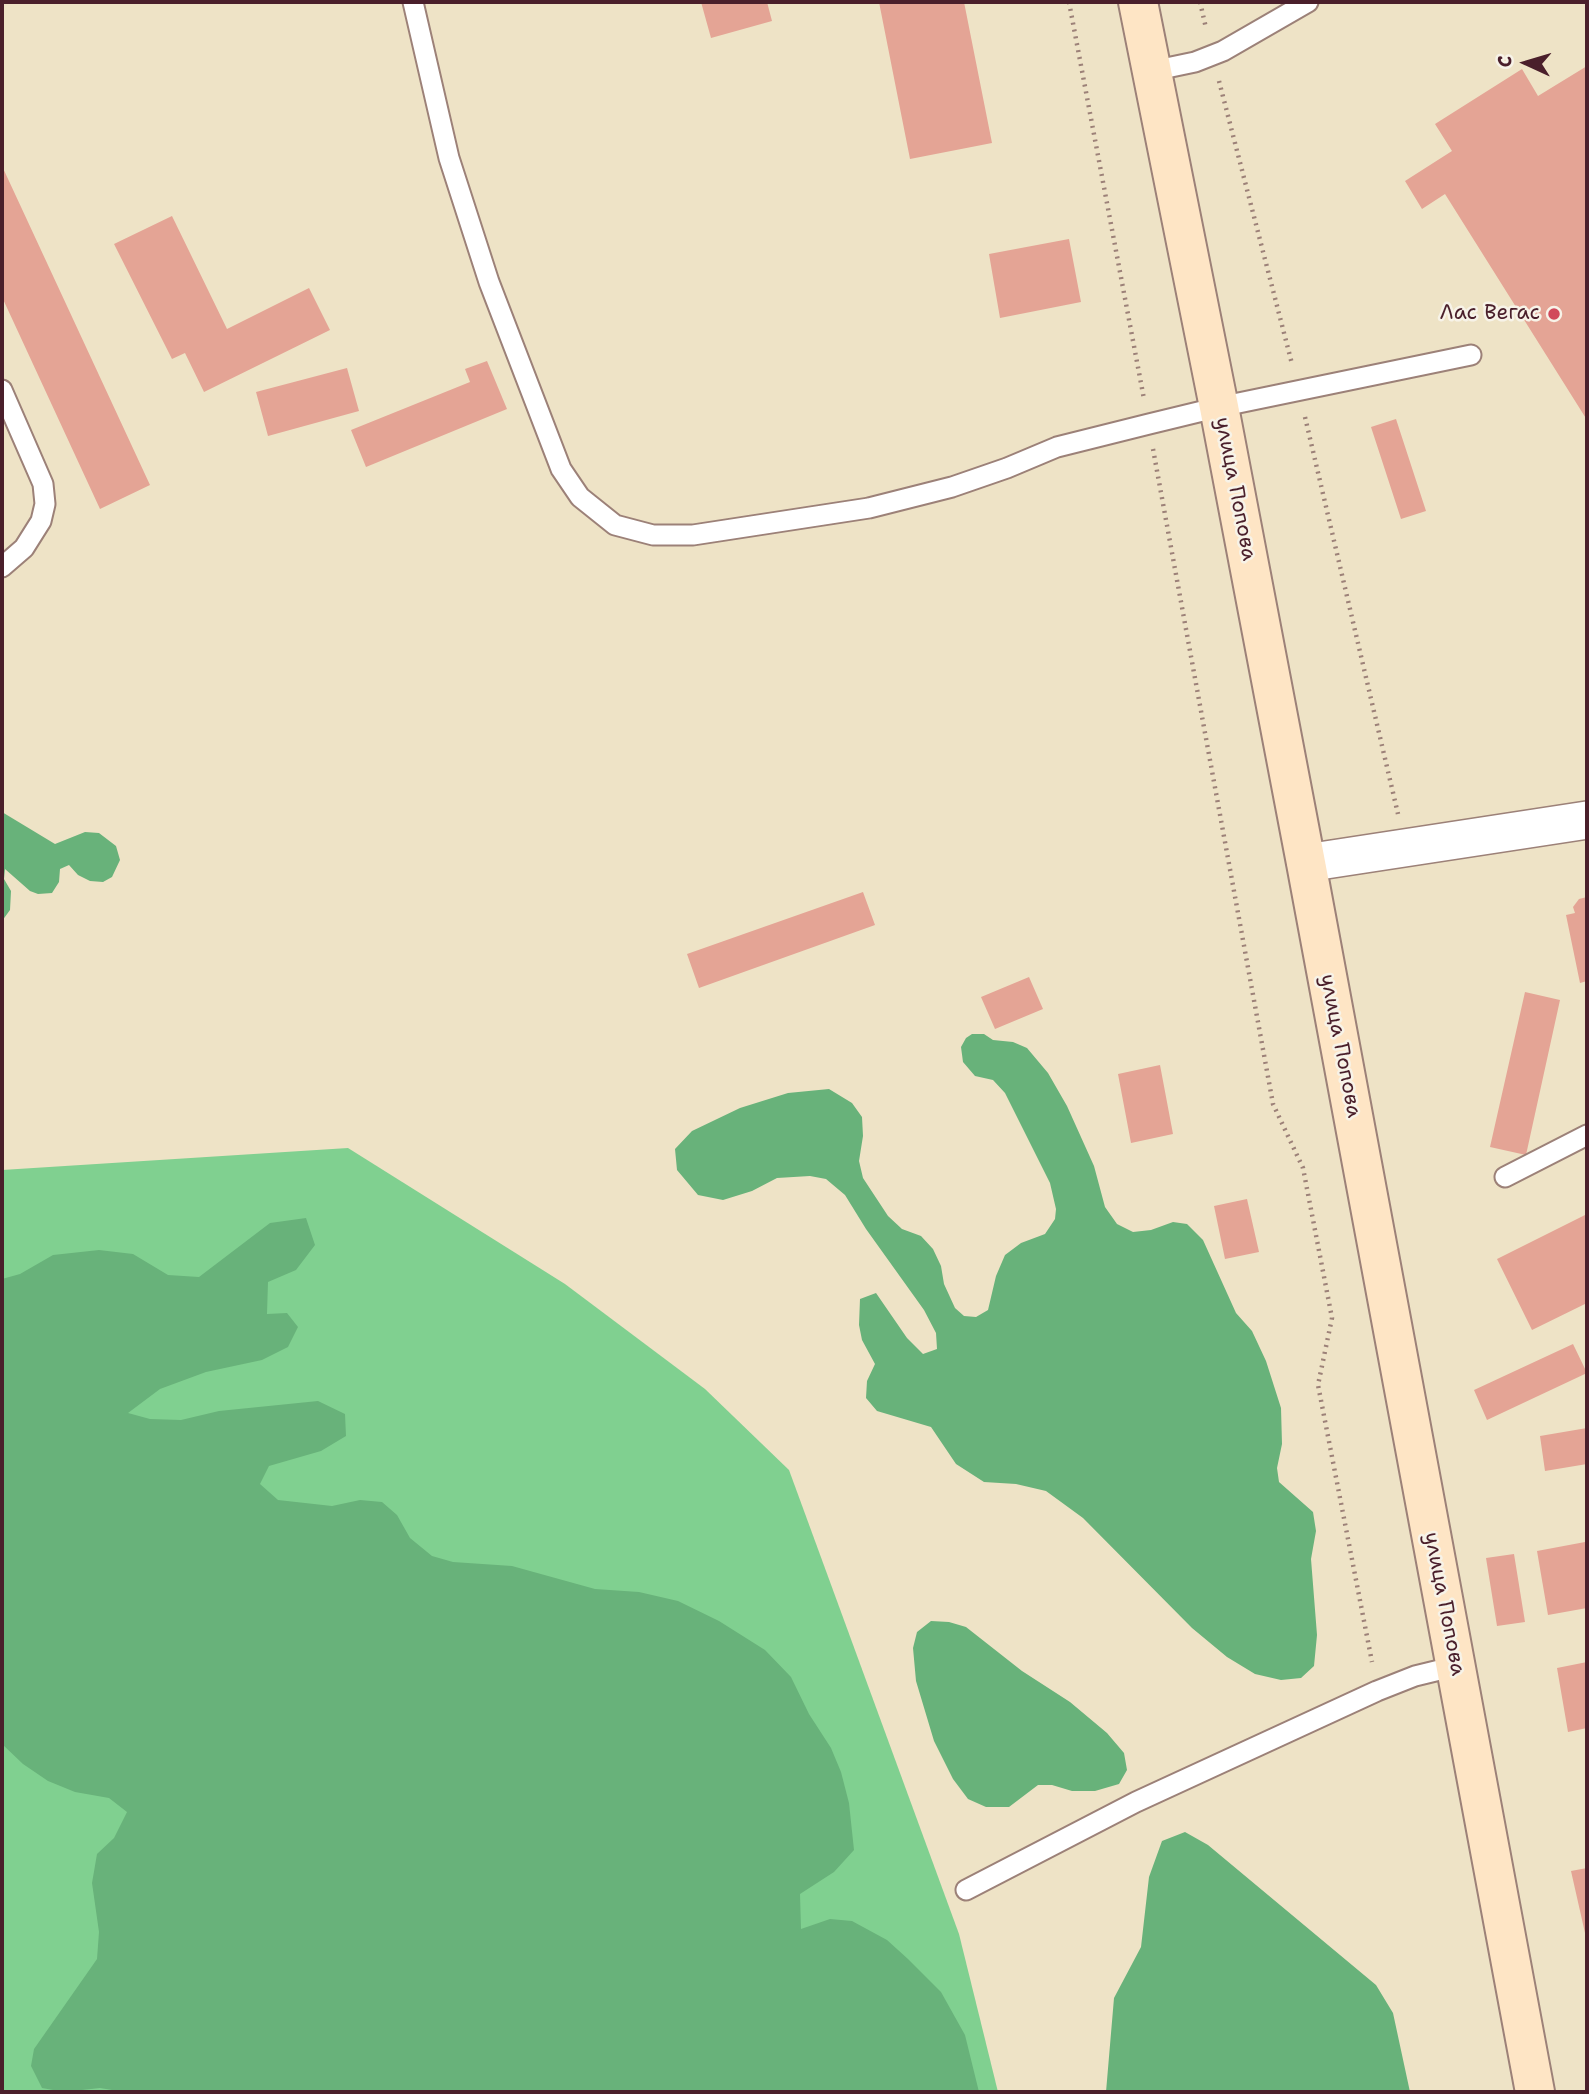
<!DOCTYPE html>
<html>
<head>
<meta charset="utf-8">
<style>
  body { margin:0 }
  #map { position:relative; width:1589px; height:2094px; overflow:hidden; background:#eee3c6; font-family:"Shantell Sans",sans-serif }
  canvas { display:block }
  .frame { position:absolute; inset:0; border:4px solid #4a1f2b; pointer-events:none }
  .north { position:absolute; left:1491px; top:28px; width:70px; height:70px; -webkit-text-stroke:5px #f7f3e8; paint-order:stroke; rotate:274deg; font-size:19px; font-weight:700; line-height:28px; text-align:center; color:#4a1f2b }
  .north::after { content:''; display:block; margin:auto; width:24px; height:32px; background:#4a1f2b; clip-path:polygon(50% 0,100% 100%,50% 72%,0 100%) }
</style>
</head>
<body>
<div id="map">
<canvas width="1589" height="2094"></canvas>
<div class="frame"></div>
<div class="north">С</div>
</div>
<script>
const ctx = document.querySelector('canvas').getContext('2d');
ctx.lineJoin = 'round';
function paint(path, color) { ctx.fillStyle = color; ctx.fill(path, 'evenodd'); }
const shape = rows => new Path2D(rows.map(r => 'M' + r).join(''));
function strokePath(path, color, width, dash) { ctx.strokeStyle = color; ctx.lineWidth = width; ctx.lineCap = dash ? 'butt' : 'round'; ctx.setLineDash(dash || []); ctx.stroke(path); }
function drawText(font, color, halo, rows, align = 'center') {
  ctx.font = font + ' "Shantell Sans",sans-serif'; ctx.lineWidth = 5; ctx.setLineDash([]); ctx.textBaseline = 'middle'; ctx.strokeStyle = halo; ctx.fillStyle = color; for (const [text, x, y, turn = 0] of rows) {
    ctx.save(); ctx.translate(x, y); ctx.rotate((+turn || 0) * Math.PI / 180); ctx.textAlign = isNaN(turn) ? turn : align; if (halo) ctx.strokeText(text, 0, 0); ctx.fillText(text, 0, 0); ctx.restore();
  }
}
paint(shape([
  [348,1148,565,1284,705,1389,789,1470,959,1934,998,2092,2,2092,2,1170]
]), '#80d090');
paint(shape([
  [2,812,55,844,85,832,99,833,116,846,120,860,112,877,103,882,90,881,78,875,69,865,60,869,59,882,52,893,38,894,30,891,5,869,4,879,11,891,10,910,2,921],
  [972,1034,984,1034,993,1040,1013,1042,1027,1048,1048,1073,1067,1106,1094,1166,1105,1207,1117,1224,1133,1232,1151,1230,1173,1222,1187,1224,1203,1240,1236,1313,1252,1331,1266,1361,1281,1408,1282,1444,1277,1468,1279,1482,1313,1512,1316,1531,1311,1559,1317,1635,1314,1666,1301,1678,1281,1680,1255,1674,1227,1657,1192,1628,1083,1518,1046,1491,1016,1484,984,1482,956,1464,931,1427,877,1411,866,1398,867,1381,875,1364,862,1340,859,1325,860,1299,876,1293,907,1338,923,1354,937,1349,936,1333,924,1310,866,1229,845,1195,826,1179,810,1176,777,1178,752,1191,723,1200,698,1195,677,1170,675,1149,692,1131,740,1108,788,1093,829,1089,852,1103,862,1117,863,1136,859,1161,863,1178,888,1216,902,1229,921,1236,933,1249,941,1266,944,1284,955,1308,964,1316,976,1317,988,1310,996,1276,1005,1255,1021,1243,1045,1234,1055,1219,1056,1209,1050,1183,1005,1093,993,1080,975,1076,963,1062,961,1047,966,1038],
  [306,1218,315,1245,296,1270,268,1282,267,1314,287,1313,298,1327,288,1347,262,1360,206,1372,160,1389,128,1413,150,1419,181,1420,219,1411,318,1401,345,1414,346,1436,321,1451,269,1466,260,1484,278,1500,332,1506,360,1500,382,1502,397,1515,410,1538,432,1556,453,1562,512,1566,595,1589,639,1592,678,1601,719,1621,765,1650,791,1677,809,1714,831,1748,841,1772,849,1803,854,1850,834,1872,800,1894,801,1929,830,1919,852,1921,887,1940,908,1959,941,1992,965,2035,979,2092,124,2092,100,2088,64,2092,42,2088,31,2066,34,2049,97,1959,99,1932,92,1883,97,1854,114,1838,127,1812,109,1798,75,1792,48,1781,23,1764,2,1744,2,1279,20,1274,53,1255,99,1250,133,1254,168,1275,199,1277,270,1223],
  [931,1621,949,1622,966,1627,1022,1671,1070,1702,1107,1733,1124,1753,1127,1770,1119,1784,1095,1791,1072,1791,1052,1785,1038,1785,1009,1807,986,1807,968,1799,953,1779,934,1741,916,1681,913,1648,917,1632],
  [1185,1832,1208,1845,1376,1985,1393,2013,1410,2092,1106,2092,1114,1998,1141,1947,1149,1877,1162,1841]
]), '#68b27a');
paint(shape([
  [701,2,767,2,772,21,711,38],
  [879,2,964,2,992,143,910,159],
  [1587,66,1587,420,1445,194,1422,209,1405,181,1452,151,1435,124,1522,69,1538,96],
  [2,166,150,485,100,509,2,297],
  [172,216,227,329,309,288,330,330,204,392,185,353,172,359,114,244],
  [1069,239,1081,302,1000,318,989,254],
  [487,361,507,409,366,467,351,430,470,382,465,369],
  [347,368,359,411,268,436,256,392],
  [1396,419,1426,511,1401,519,1371,427],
  [863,892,875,925,699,988,687,954],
  [1587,897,1587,981,1580,983,1566,915,1575,913,1573,907,1579,899],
  [1029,977,1043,1009,995,1029,981,997],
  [1525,992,1560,1000,1526,1155,1490,1147],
  [1160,1065,1173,1134,1131,1143,1118,1074],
  [1247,1199,1259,1252,1225,1259,1214,1206],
  [1587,1214,1587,1303,1532,1330,1497,1259],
  [1573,1344,1587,1373,1487,1420,1474,1390],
  [1587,1428,1587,1464,1545,1471,1540,1436],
  [1585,1542,1587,1608,1548,1615,1537,1551],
  [1514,1554,1525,1622,1497,1626,1486,1558],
  [1587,1662,1587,1728,1568,1732,1557,1668],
  [1587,1868,1587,1932,1585,1933,1571,1871]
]), '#e4a495');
const lane = shape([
  [413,2,449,158,489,282,561,469,580,497,615,525,653,535,693,535,869,508,952,487,1007,468,1057,447,1149,424,1219,407,1471,355],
  [1152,71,1195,62,1223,51,1308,2],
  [2,390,43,484,45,504,41,521,24,548,2,567],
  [1505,1177,1587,1135],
  [966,1890,1136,1802,1377,1691,1415,1676,1456,1666]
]);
const street = shape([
  [1306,863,1587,820]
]);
const secondary = shape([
  [1138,2,1219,407,1306,863,1535,2092]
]);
strokePath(lane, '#9c8178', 23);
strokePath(street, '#9c8178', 40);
strokePath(secondary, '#9c8178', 42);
strokePath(shape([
  [1069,2,1144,399],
  [1200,2,1206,28],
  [1219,81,1292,364],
  [1305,417,1398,814],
  [1153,449,1273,1104,1303,1168,1332,1318,1318,1385,1372,1662]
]), '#9c8178', 4.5, [2, 5]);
strokePath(lane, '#fff', 19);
strokePath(street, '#fff', 37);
strokePath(secondary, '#fee5c5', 38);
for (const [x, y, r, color] of [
  [1554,314,7,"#d1495b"]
]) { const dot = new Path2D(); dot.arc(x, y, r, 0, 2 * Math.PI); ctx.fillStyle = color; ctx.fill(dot); strokePath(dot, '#f7f3e8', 2.5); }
drawText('21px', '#4a1f2b', '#f7f3e8', [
  ["Лас Вегас",1540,314]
], 'right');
drawText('21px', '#4a1f2b', '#f7f3e8', [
  ["улица Попова",1235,489,79],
  ["улица Попова",1340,1046,79],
  ["улица Попова",1444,1604,79]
]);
</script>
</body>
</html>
